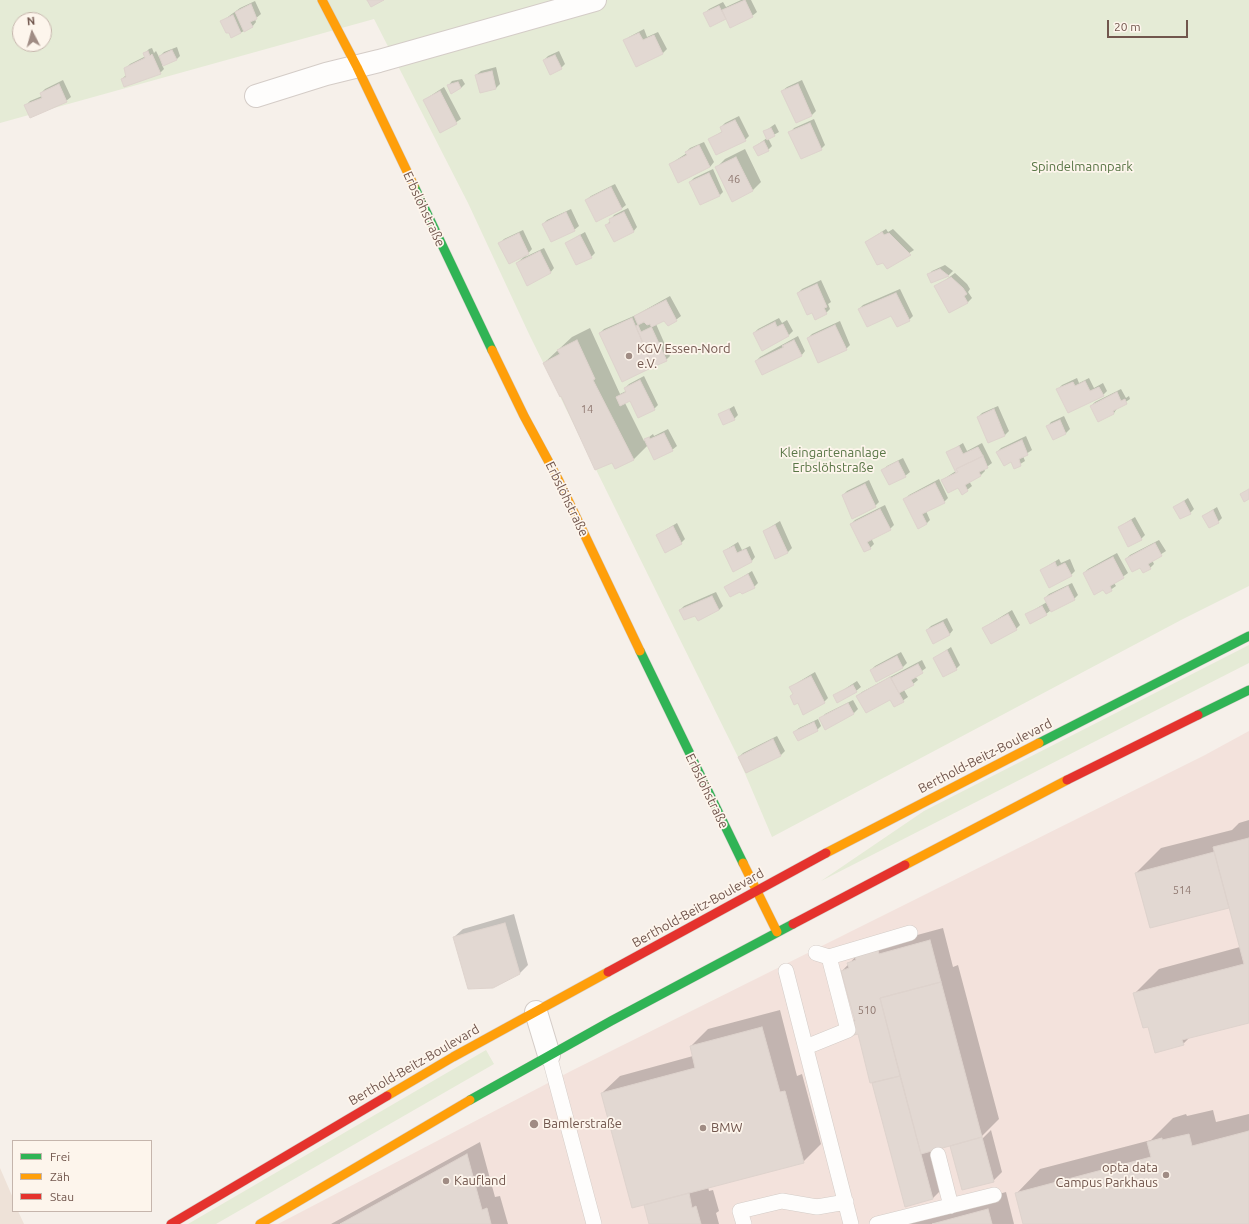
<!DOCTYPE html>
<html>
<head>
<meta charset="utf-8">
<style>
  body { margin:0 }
  #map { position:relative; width:1249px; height:1224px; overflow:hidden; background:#f6f0ea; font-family:Ubuntu,sans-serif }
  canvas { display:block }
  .legend { position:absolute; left:12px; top:1140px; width:140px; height:72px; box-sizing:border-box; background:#fdf5ec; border:1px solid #c5b5ac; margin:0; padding:5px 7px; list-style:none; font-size:12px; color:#71564d }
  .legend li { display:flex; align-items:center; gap:8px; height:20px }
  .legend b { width:20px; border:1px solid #c5b5ac }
  .north { position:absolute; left:12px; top:12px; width:40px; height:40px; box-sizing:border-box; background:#fdf5ec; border:1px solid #c5b5ac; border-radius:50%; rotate:354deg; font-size:11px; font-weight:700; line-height:16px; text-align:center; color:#71564d }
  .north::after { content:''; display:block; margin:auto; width:14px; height:18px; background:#a08c84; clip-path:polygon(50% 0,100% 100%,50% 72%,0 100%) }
  .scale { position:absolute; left:1107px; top:20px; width:81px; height:18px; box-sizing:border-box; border:2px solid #71564d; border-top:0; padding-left:5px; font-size:12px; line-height:14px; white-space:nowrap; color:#71564d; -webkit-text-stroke:3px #fdf5ec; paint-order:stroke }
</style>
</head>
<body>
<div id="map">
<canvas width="1249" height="1224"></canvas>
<ul class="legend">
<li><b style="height:5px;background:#30b455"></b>Frei</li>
<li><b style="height:5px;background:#ff9f0a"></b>Zäh</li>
<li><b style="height:5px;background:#e5322d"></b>Stau</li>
</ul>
<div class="north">N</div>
<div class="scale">20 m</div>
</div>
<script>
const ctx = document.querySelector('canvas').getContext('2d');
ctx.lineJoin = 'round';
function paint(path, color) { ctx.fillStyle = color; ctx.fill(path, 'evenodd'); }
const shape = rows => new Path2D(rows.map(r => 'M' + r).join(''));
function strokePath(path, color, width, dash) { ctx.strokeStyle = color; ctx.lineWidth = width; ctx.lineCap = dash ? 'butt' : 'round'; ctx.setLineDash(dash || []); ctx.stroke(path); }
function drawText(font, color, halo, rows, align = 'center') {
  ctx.font = font + ' Ubuntu,sans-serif'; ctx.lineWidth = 3.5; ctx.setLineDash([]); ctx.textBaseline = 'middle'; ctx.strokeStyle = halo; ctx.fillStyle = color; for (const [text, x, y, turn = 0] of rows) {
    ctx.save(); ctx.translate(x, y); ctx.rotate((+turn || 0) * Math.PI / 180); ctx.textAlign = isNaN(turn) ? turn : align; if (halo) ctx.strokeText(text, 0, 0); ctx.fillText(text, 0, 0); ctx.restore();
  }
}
paint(shape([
  [0,1168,13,1198,13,1211,18,1211,24,1224,0,1224]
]), '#eee2d8');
paint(shape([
  [1249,731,1249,1224,278,1224,573,1070,1205,755]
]), '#f3e2dc');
paint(shape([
  [0,0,1249,0,1249,586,1183,619,772,837,738,757,529,334,468,203,374,19,0,123],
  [20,20,44,20,44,44,20,44],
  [1249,645,1249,663,821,881,924,811],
  [486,1050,494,1064,216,1224,188,1224]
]), '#e5ebd6');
paint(shape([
  [741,0,751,0,757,12,752,16,726,18,710,25,705,13,709,9,723,2,726,7],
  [255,1,261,14,255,19,256,22,252,27,232,37,221,22,240,8],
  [644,29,647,37,658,32,667,49,663,53,624,41,629,37],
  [177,47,180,56,176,60,162,65,164,69,160,73,122,79,126,75,125,69,130,64,146,56,145,53,149,49,152,48,154,53,156,51,159,57,164,52],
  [559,51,565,64,561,68,544,60,548,56],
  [496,67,500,84,496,88,476,75,481,71],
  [462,79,465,84,461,88,448,86,452,81],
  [63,80,71,97,66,101,26,105,30,101,42,96,41,93,45,89],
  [802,80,816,111,812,115,796,122,782,91,787,87],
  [444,87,461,119,441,132,424,100],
  [739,116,749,136,745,140,709,139,723,131,721,127,725,123],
  [814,119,825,145,821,149,790,133,794,128],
  [775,124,779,132,768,138,772,146,768,150,754,147,767,138,764,132],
  [704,142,714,162,710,167,670,164,687,153,686,152,690,148],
  [745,149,761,182,753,190,716,168,725,159],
  [713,169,723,192,719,196,690,182,694,178],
  [615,184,626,205,621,209,586,200,591,196],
  [628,208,637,227,633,232,607,225,614,215],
  [571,209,579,226,574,230,543,224,547,220],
  [886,229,888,232,893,229,914,250,887,267,866,242],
  [523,230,532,249,525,257,544,248,554,268,550,273,517,263,525,256,500,243,504,239],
  [585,232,595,253,591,257,566,243],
  [945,265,953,271,949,275,931,281,928,275,932,271],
  [955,273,967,284,970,289,968,292,972,298,967,303,936,287],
  [821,280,831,302,828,304,830,309,826,313,812,312,798,293,802,289],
  [900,289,913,316,909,320,892,315,859,309,863,305],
  [670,296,681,316,669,325,664,320,656,324,670,356,666,360,622,381,600,333,604,329,636,315],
  [779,318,782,323,787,320,793,331,789,335,762,349,754,333,758,329],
  [840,321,850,345,846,349,808,338,812,334],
  [590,328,620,394,626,391,625,388,629,384,644,376,658,405,654,409,630,400,625,403,644,441,653,434,654,436,668,429,677,446,672,450,648,445,634,459,616,468,561,394,544,363,572,337],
  [798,336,805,351,801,356,756,361,760,357],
  [1077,378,1079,383,1089,378,1094,388,1103,383,1107,391,1103,395,1069,412,1058,389,1062,385],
  [1121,389,1126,398,1129,396,1130,399,1118,407,1114,413,1098,420,1091,406,1095,402],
  [734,406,738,415,734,419,719,415],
  [998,406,1009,431,1005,435,989,442,978,417,982,413],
  [1064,416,1070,429,1066,433,1053,439,1047,427,1051,422],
  [1026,436,1032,450,1023,456,1025,461,1014,468,1011,461,997,452,1001,448],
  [963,443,967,451,982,443,992,463,984,469,985,471,981,475,969,481,972,486,962,494,958,487,942,480,956,471,947,453],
  [903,458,910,472,905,476,889,483,883,470,887,466],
  [939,479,948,498,944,502,926,511,930,520,926,524,905,499,909,495],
  [869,480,879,502,875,506,843,495,847,491],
  [1188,498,1194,509,1190,513,1175,507],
  [885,505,894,525,890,529,871,538,874,544,870,548,851,524,855,520],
  [1217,507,1222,518,1218,522,1203,516],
  [1135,517,1145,535,1141,539,1119,527],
  [780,521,792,548,788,552,776,557,764,531],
  [677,523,685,539,681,543,657,535],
  [1159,540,1166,551,1152,560,1154,564,1150,568,1140,567,1126,559,1130,555],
  [738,542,742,550,750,546,755,557,751,562,724,551],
  [1117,553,1128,573,1114,583,1116,586,1106,593,1104,588,1084,573,1088,569],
  [1059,559,1061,563,1070,559,1075,571,1071,575,1041,570],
  [752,571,758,583,754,587,726,587],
  [1072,583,1078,595,1074,599,1051,610,1046,614,1027,614,1047,602,1045,598,1049,594],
  [716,592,723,606,719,610,696,615,680,610,684,606],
  [1012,610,1020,625,1016,629,983,628],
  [947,618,953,630,949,635,927,630,931,626],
  [951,647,960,665,956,669,935,658],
  [901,652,907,663,903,667,877,680,871,670,875,666],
  [922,660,926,668,915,676,918,680,913,684,904,690,908,697,895,706,890,699,857,696,862,692],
  [815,672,828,698,824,702,790,687],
  [857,681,861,687,856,691,834,696],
  [853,700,858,709,854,713,821,719,825,714],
  [818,719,821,726,817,730,794,732,799,728],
  [777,736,785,751,781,755,747,772,739,757,743,753],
  [1249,820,1249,1022,1190,1037,1183,1044,1149,1026,1134,994,1159,969,1240,947,1230,906,1150,927,1136,873,1161,848,1232,830,1239,823],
  [514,914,528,965,519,974,454,937,463,929],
  [943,928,953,967,958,965,999,1119,978,1140,979,1142,991,1130,1002,1172,993,1181,951,1147,954,1144,936,1149,946,1185,933,1198,906,1205,859,1033,852,1022,855,1019,842,971,862,950],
  [780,1010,797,1076,802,1074,821,1144,803,1162,708,1187,709,1191,713,1190,719,1211,716,1213,719,1224,651,1224,645,1204,602,1093,620,1076,693,1056,691,1046,708,1029],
  [1213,1110,1216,1122,1249,1114,1249,1224,1024,1224,1016,1194,1040,1169,1151,1140,1173,1118,1186,1114,1187,1116],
  [480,1142,495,1197,500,1196,508,1224,331,1224],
  [1006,1192,1014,1224,894,1224,897,1222]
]), '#0003');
const building = shape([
  [367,0,384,0,371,7,367,0],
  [745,0,753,17,730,28,722,10,745,0],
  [251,4,257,19,250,22,253,27,244,32,235,12,251,4],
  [719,6,726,19,710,27,703,13,719,6],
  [233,15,241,33,231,38,229,33,226,33,220,21,233,15],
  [639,33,643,40,654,35,663,54,636,67,623,40,639,33],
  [172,50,177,60,163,66,159,56,172,50],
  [148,51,150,56,152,54,161,74,124,87,121,79,126,77,124,68,145,58,143,53,148,51],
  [555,55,562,69,550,75,543,60,555,55],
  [492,71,496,89,480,93,475,75,492,71],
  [458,82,461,88,451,94,447,85,458,82],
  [59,84,67,102,30,118,24,105,42,98,40,93,59,84],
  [798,84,812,116,796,123,781,91,798,84],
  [440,91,457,124,440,133,423,100,440,91],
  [735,120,746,141,716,155,708,139,722,132,720,127,735,120],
  [810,123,822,150,801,159,788,132,810,123],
  [771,128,775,136,767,140,763,131,771,128],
  [764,141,769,151,758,156,753,147,764,141],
  [699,145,710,167,678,183,669,164,687,155,685,152,699,145],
  [736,157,753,191,732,202,715,167,736,157],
  [709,173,720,196,700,205,689,182,709,173],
  [611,187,622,209,596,222,585,200,611,187],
  [566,212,575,231,551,242,542,224,566,212],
  [624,212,634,232,614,242,605,225,610,223,609,219,624,212],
  [882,232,884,235,889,233,911,255,887,269,883,263,877,265,865,242,882,232],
  [519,233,529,254,509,264,498,243,519,233],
  [580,235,592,258,576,265,565,243,580,235],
  [540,251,551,273,527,286,516,263,540,251],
  [940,269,949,276,931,283,927,274,940,269],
  [951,277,963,288,967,294,964,296,968,303,949,313,934,286,951,277],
  [817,284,827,307,824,308,827,314,815,320,812,313,807,315,797,293,817,284],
  [896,293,910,321,897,327,891,316,867,327,858,309,896,293],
  [666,300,677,321,668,326,664,321,641,332,634,316,666,300],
  [632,318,653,367,622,382,599,333,632,318],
  [644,322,647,325,650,324,667,361,653,367,636,326,644,322],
  [775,322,777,327,783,324,789,336,762,351,753,333,775,322],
  [835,325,847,350,818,363,807,338,835,325],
  [577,340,595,379,593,380,634,460,615,469,612,463,595,470,561,396,560,397,543,363,560,354,557,350,577,340],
  [794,340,802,356,762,375,755,361,784,347,782,346,794,340],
  [640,380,655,410,638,418,630,401,620,406,616,397,626,392,624,388,640,380],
  [1085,381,1090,391,1099,387,1104,396,1068,413,1056,389,1073,382,1075,386,1085,381],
  [1117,392,1121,401,1125,399,1127,404,1113,411,1114,414,1098,422,1090,406,1117,392],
  [729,409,735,420,723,425,718,414,729,409],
  [994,409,1005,436,988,443,977,417,994,409],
  [1060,420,1066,434,1053,440,1046,426,1060,420],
  [664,433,673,451,654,460,644,439,649,437,650,439,664,433],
  [1022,440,1028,455,1019,459,1021,466,1014,469,1011,462,1004,466,996,452,1022,440],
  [959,446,963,454,978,447,983,456,956,469,958,472,956,473,946,452,959,446],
  [983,456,988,468,979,472,981,476,965,485,968,491,962,495,958,488,948,493,941,480,958,472,956,469,983,456],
  [898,461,906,477,889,485,881,470,898,461],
  [935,483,945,503,922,514,927,524,918,529,903,499,935,483],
  [865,484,876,507,852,519,842,495,865,484],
  [1249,489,1249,499,1244,502,1240,494,1249,489],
  [1184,501,1191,514,1180,519,1173,507,1184,501],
  [880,509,891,530,867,542,871,549,864,552,850,524,880,509],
  [1213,510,1219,523,1209,528,1202,516,1213,510],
  [1131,520,1142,540,1128,547,1118,527,1131,520],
  [775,525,788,553,775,559,763,531,775,525],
  [673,526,682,544,665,553,656,535,673,526],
  [1155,543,1162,556,1148,564,1151,569,1143,573,1140,568,1132,572,1125,559,1155,543],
  [734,546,737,553,746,549,752,562,733,572,723,551,734,546],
  [1113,557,1124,578,1110,586,1112,591,1106,594,1103,590,1094,595,1083,573,1113,557],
  [1055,562,1057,567,1065,563,1072,576,1049,588,1040,570,1055,562],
  [748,574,755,588,742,594,740,592,730,597,724,587,748,574],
  [1068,586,1075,600,1051,612,1044,598,1068,586],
  [712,596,719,610,698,621,695,616,684,620,679,610,712,596],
  [1042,606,1047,615,1030,624,1025,614,1042,606],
  [1008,614,1017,630,991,644,982,628,1008,614],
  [943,622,950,635,933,644,926,630,943,622],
  [947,650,957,670,943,677,933,658,947,650],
  [897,656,903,668,876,682,870,670,897,656],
  [918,664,923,673,911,680,914,685,899,693,891,678,918,664],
  [811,676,825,703,803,715,798,703,794,705,790,696,793,694,789,687,811,676],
  [890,677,904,702,894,707,890,700,866,713,856,696,890,677],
  [853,685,857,692,837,703,833,695,853,685],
  [848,703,854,714,825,730,819,718,848,703],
  [814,722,818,731,798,741,793,732,814,722],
  [773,739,781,756,746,773,738,757,773,739],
  [1249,838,1249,1023,1182,1040,1184,1045,1155,1053,1148,1027,1143,1028,1133,993,1244,964,1213,847,1249,838],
  [1214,852,1229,908,1150,928,1135,873,1214,852],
  [505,923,520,974,493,988,468,989,453,937,505,923],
  [930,940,941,982,880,998,900,1076,870,1083,858,1034,854,1035,851,1022,855,1021,841,971,849,968,847,963,856,960,855,956,878,950,879,954,930,940],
  [941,982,982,1137,921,1154,880,998,941,982],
  [762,1027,780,1092,785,1091,804,1163,632,1208,601,1093,695,1068,690,1046,762,1027],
  [900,1076,933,1199,905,1207,872,1083,900,1076],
  [1249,1131,1249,1224,1023,1224,1015,1193,1151,1157,1147,1142,1162,1138,1162,1140,1189,1134,1192,1146,1249,1131],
  [982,1137,994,1182,962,1190,950,1146,982,1137],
  [467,1154,482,1210,487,1208,491,1224,340,1224,467,1154],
  [689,1193,692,1208,696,1206,701,1224,649,1224,644,1205,689,1193],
  [988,1209,992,1224,932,1224,988,1209]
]);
paint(building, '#e2d8d2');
strokePath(building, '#ded3cd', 1);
const lane = shape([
  [816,953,829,957,910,933],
  [786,971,851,1224],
  [806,1047,848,1030,829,957],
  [549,1055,594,1224],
  [938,1155,951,1206],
  [744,1224,740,1211,782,1201,817,1207,846,1202],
  [877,1224,994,1195]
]);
const street = shape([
  [256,96,326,74,379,61,595,0],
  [536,1012,549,1055]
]);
const fast = shape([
  [414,186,492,350],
  [640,651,743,863],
  [1198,715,1249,690],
  [1039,743,1249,636],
  [470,1100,611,1021,793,924]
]);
const slow = shape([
  [322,0,357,67,414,186],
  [492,350,524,416,558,479,640,651],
  [826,853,1039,743],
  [743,863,777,932],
  [905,865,1067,780],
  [387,1096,453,1057,608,972],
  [260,1224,470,1100]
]);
const jam = shape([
  [1067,780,1198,715],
  [793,924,905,865],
  [608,972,826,853],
  [171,1224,387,1096]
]);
strokePath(lane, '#d4ccc7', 16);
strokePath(street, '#d4ccc7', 24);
strokePath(fast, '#d4ccc7', 10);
strokePath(slow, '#d4ccc7', 10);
strokePath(jam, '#d4ccc7', 10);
strokePath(lane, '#fefdfc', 15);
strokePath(street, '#fefdfc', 22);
strokePath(fast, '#30b455', 9);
strokePath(slow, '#ff9f0a', 9);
strokePath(jam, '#e5322d', 9);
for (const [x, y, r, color] of [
  [629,356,4,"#a08c84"],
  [534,1124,5,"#a08c84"],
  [703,1128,4,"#a08c84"],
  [1166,1175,4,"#a08c84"],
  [446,1181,4,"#a08c84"]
]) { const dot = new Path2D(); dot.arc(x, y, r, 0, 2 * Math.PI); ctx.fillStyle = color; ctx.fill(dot); strokePath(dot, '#fdf5ec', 1.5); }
drawText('11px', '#8f7870', null, [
  ["46",734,179],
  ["14",587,409],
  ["514",1182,890],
  ["510",867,1010]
]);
drawText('13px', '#597646', '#fdf5ec', [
  ["Spindelmannpark",1082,167],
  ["Kleingartenanlage",833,453],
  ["Erbslöhstraße",833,468]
]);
drawText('13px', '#71564d', '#fdf5ec', [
  ["Erbslöhstraße",424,209,65],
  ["Erbslöhstraße",567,499,64],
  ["Berthold-Beitz-Boulevard",985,756,-27],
  ["Erbslöhstraße",707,791,64],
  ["Berthold-Beitz-Boulevard",698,908,-29],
  ["Berthold-Beitz-Boulevard",414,1065,-30]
]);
drawText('13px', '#71564d', '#fdf5ec', [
  ["KGV Essen-Nord",637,349],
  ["e.V.",637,364],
  ["Bamlerstraße",543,1124],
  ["BMW",711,1128],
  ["opta data",1158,1168,"right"],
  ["Campus Parkhaus",1158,1183,"right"],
  ["Kaufland",454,1181]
], 'left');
</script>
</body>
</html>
